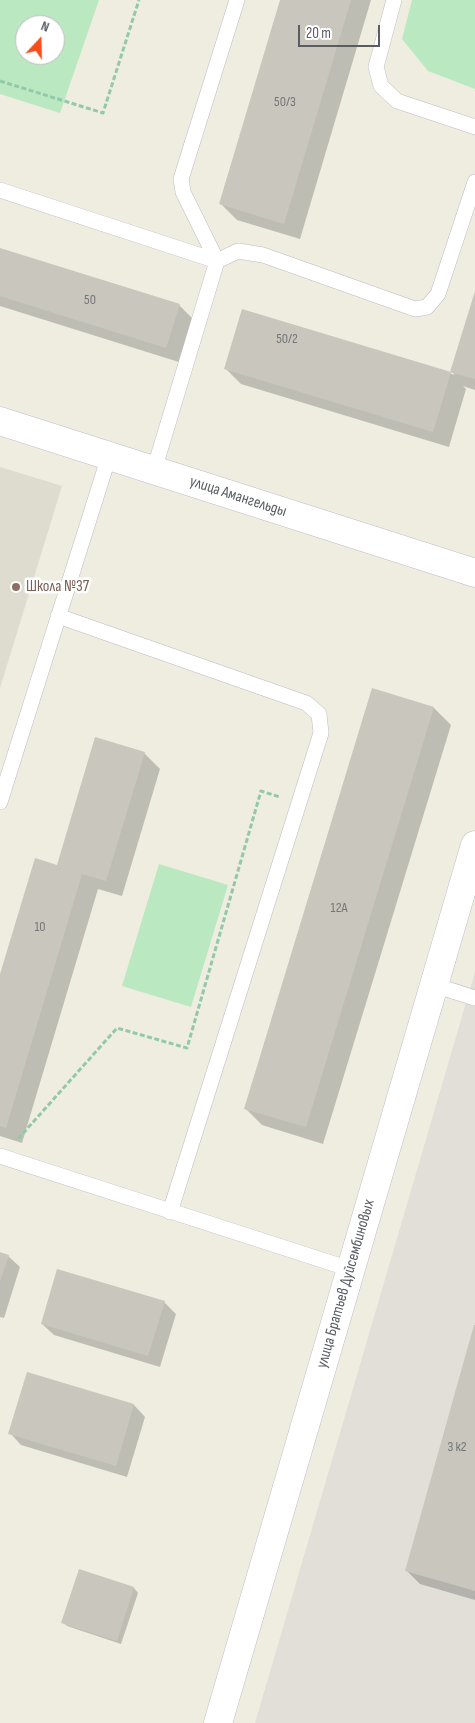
<!DOCTYPE html>
<html>
<head>
<meta charset="utf-8">
<style>
  body { margin:0 }
  #map { position:relative; width:475px; height:1723px; overflow:hidden; background:#eeede0; font-family:"Sofia Sans Condensed",sans-serif }
  canvas { display:block }
  .north { position:absolute; left:15px; top:15px; width:50px; height:50px; box-sizing:border-box; background:#fff; border:1px solid #bdbec1; border-radius:50%; rotate:21deg; font-size:14px; font-weight:700; line-height:20px; text-align:center; color:#595c63 }
  .north::after { content:''; display:block; margin:auto; width:18px; height:22px; background:#f64d1e; clip-path:polygon(50% 0,100% 100%,50% 72%,0 100%) }
  .scale { position:absolute; left:298px; top:25px; width:82px; height:22px; box-sizing:border-box; border:2px solid #595c63; border-top:0; padding-left:6px; font-size:15px; line-height:18px; white-space:nowrap; color:#595c63; -webkit-text-stroke:4px #fff; paint-order:stroke }
</style>
</head>
<body>
<div id="map">
<canvas width="475" height="1723"></canvas>
<div class="north">N</div>
<div class="scale">20 m</div>
</div>
<script>
const ctx = document.querySelector('canvas').getContext('2d');
ctx.lineJoin = 'round';
function paint(path, color) { ctx.fillStyle = color; ctx.fill(path, 'evenodd'); }
const shape = rows => new Path2D(rows.map(r => 'M' + r).join(''));
function strokePath(path, color, width, dash) { ctx.strokeStyle = color; ctx.lineWidth = width; ctx.lineCap = dash ? 'butt' : 'round'; ctx.setLineDash(dash || []); ctx.stroke(path); }
function drawText(font, color, halo, rows, align = 'center') {
  ctx.font = font + ' "Sofia Sans Condensed",sans-serif'; ctx.lineWidth = 5; ctx.setLineDash([]); ctx.textBaseline = 'middle'; ctx.strokeStyle = halo; ctx.fillStyle = color; for (const [text, x, y, turn = 0] of rows) {
    ctx.save(); ctx.translate(x, y); ctx.rotate((+turn || 0) * Math.PI / 180); ctx.textAlign = isNaN(turn) ? turn : align; if (halo) ctx.strokeText(text, 0, 0); ctx.fillText(text, 0, 0); ctx.restore();
  }
}
paint(shape([
  [475,972,475,1723,255,1723]
]), '#e1dfd8');
paint(shape([
  [0,467,62,486,0,688]
]), '#dddccf');
paint(shape([
  [0,0,99,0,60,113,0,94],
  [25,25,55,25,55,55,25,55],
  [412,0,475,0,475,89,428,71,402,39],
  [159,864,228,885,191,1007,122,986]
]), '#bae8c1');
paint(shape([
  [282,0,371,0,300,239,237,220,221,204],
  [0,249,179,305,195,321,182,363,0,306],
  [475,294,475,390,463,386,466,389,449,447,241,384,225,368,243,310,455,375,451,371],
  [373,690,434,708,451,725,323,1144,262,1125,245,1108],
  [144,753,160,769,122,896,98,889,22,1143,0,1136,0,978,57,866],
  [0,1253,8,1256,20,1267,4,1318,0,1317],
  [164,1302,176,1314,160,1367,54,1335,42,1324],
  [475,1328,475,1600,420,1584,406,1570],
  [28,1373,134,1405,145,1417,127,1477,21,1445,10,1433],
  [80,1571,134,1588,138,1593,121,1644,67,1626,63,1622]
]), '#0003');
paint(shape([
  [280,0,351,0,284,224,219,204],
  [0,248,180,304,166,348,0,296],
  [475,291,475,379,450,372],
  [242,309,451,372,433,432,224,369],
  [372,688,434,707,306,1127,244,1109],
  [95,737,145,752,106,881,82,874,6,1128,0,1126,0,974,35,858,57,865],
  [0,1252,9,1255,0,1281],
  [57,1269,165,1301,148,1356,41,1324],
  [474,1325,475,1325,475,1591,405,1571],
  [27,1372,134,1404,116,1466,8,1434],
  [79,1569,134,1587,117,1641,61,1623]
]), '#c9c6bd');
const lane = shape([
  [237,0,181,179,183,192,217,261,238,251,263,255,415,309,427,307,438,294,475,182],
  [394,0,376,67,381,86,397,101,475,127],
  [0,190,217,261,154,470],
  [58,616,306,703,319,714,321,733,170,1212],
  [0,802,109,456],
  [434,985,475,998],
  [0,1156,350,1269]
]);
const secondary = shape([
  [0,421,475,573],
  [218,1723,475,845]
]);
strokePath(lane, '#bbbdc3', 16);
strokePath(secondary, '#bbbec6', 29);
strokePath(shape([
  [0,81,103,113,139,0],
  [18,1139,117,1028,187,1048,261,791,280,797]
]), '#93c8aa', 3, [5, 2.5]);
strokePath(lane, '#fff', 15);
strokePath(secondary, '#fff', 28);
for (const [x, y, r, color] of [
  [16,587,5,"#8d6e63"]
]) { const dot = new Path2D(); dot.arc(x, y, r, 0, 2 * Math.PI); ctx.fillStyle = color; ctx.fill(dot); strokePath(dot, '#fff', 2); }
drawText('14px', '#75767a', null, [
  ["50/3",285,102],
  ["50",90,300],
  ["50/2",287,339],
  ["12А",339,908],
  ["10",40,927],
  ["3 к2",457,1447]
]);
drawText('16px', '#595c63', '#fff', [
  ["улица Амангельды",238,497,18],
  ["улица Братьев Дуйсембиновых",346,1284,-74]
]);
drawText('16px', '#785e54', '#fff', [
  ["Школа №37",26,587]
], 'left');
</script>
</body>
</html>
